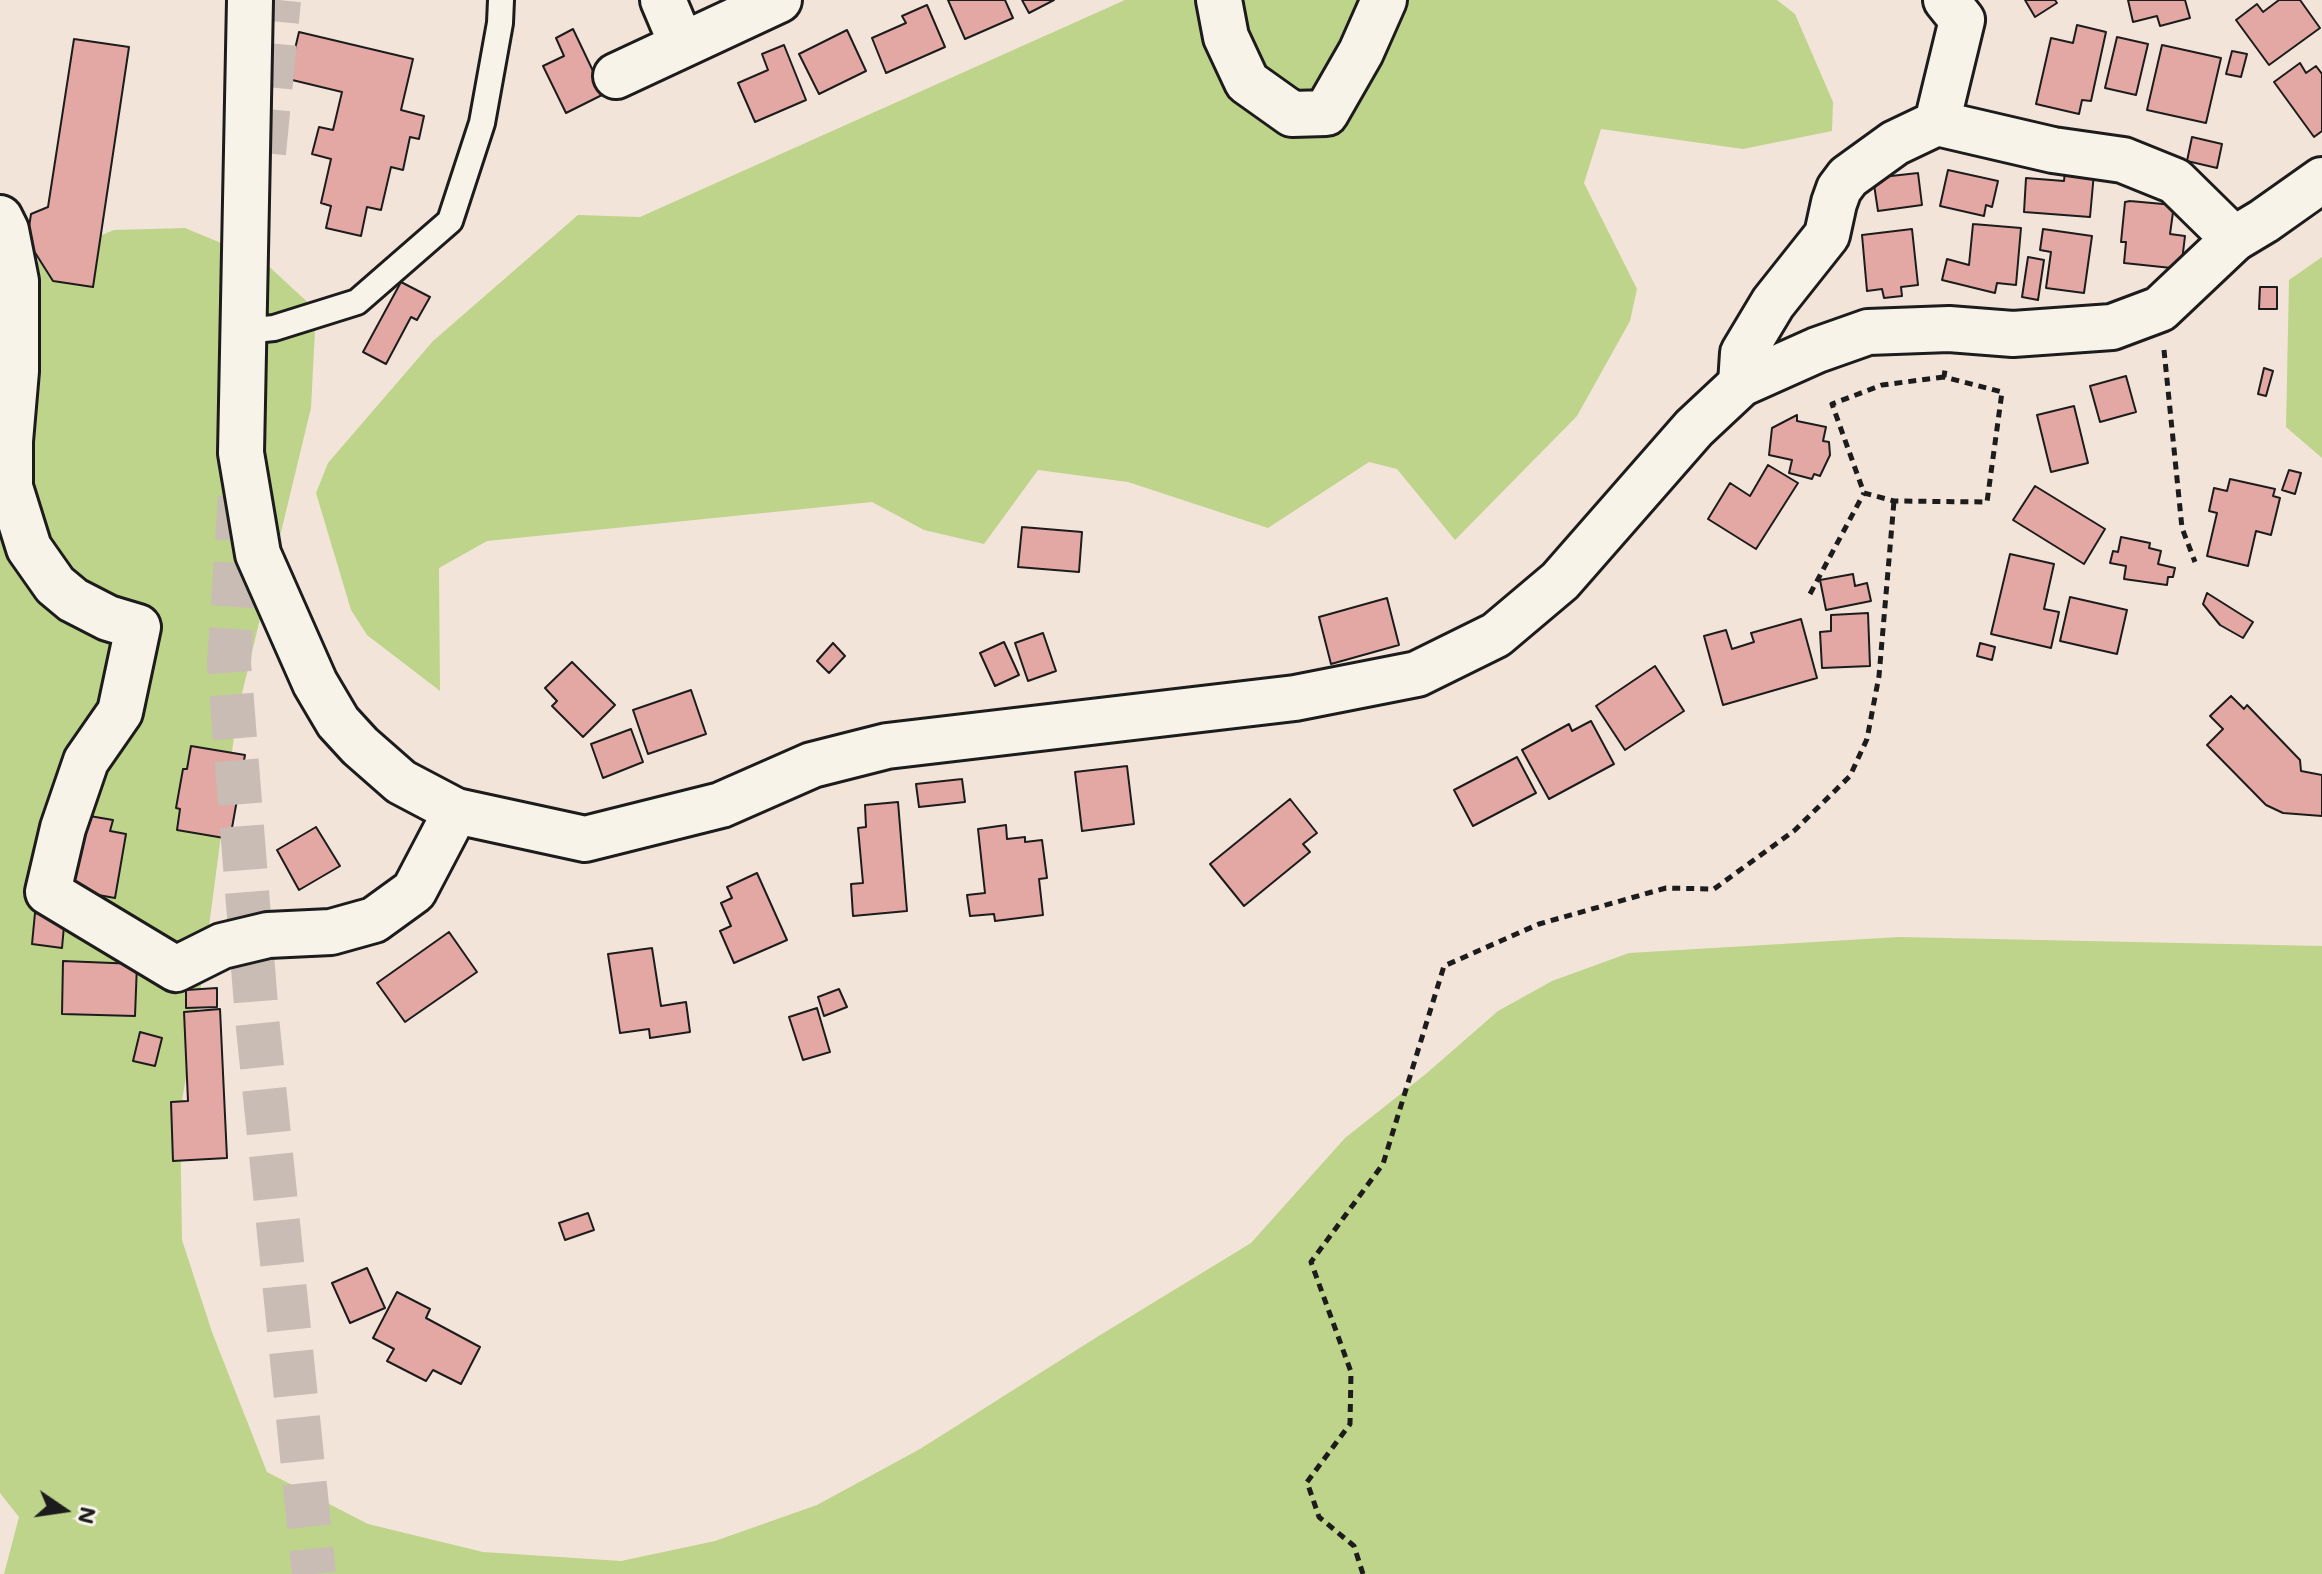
<!DOCTYPE html>
<html>
<head>
<meta charset="utf-8">
<style>
  body { margin:0 }
  #map { position:relative; width:2322px; height:1574px; overflow:hidden; background:#f3e4da; font-family:Mali,sans-serif }
  canvas { display:block }
  .north { position:absolute; left:24px; top:1470px; width:80px; height:80px; -webkit-text-stroke:6px #f7f3e8; paint-order:stroke; rotate:103deg; font-size:22px; font-weight:700; line-height:32px; text-align:center; color:#1c1c1c }
  .north::after { content:''; display:block; margin:auto; width:28px; height:36px; background:#1c1c1c; clip-path:polygon(50% 0,100% 100%,50% 72%,0 100%) }
</style>
</head>
<body>
<div id="map">
<canvas width="2322" height="1574"></canvas>
<div class="north">N</div>
</div>
<script>
const ctx = document.querySelector('canvas').getContext('2d');
ctx.lineJoin = 'round';
function paint(path, color) { ctx.fillStyle = color; ctx.fill(path, 'evenodd'); }
const shape = rows => new Path2D(rows.map(r => 'M' + r).join(''));
function strokePath(path, color, width, dash) { ctx.strokeStyle = color; ctx.lineWidth = width; ctx.lineCap = dash ? 'butt' : 'round'; ctx.setLineDash(dash || []); ctx.stroke(path); }
paint(shape([
  [1125,0,1777,0,1795,14,1833,102,1832,131,1743,149,1601,129,1584,183,1637,289,1630,321,1577,416,1455,540,1397,469,1369,462,1268,528,1128,482,1038,470,984,544,924,530,872,502,487,541,439,568,440,691,367,635,351,610,316,493,328,463,433,341,578,215,640,217],
  [185,228,262,260,316,310,311,408,237,714,201,987,180,1113,182,1240,212,1332,267,1472,368,1524,483,1552,621,1561,715,1541,817,1505,920,1449,1097,1337,1251,1243,1345,1138,1427,1073,1498,1011,1552,981,1629,953,1899,937,2322,946,2322,1574,4,1574,19,1517,0,1493,0,300,36,262,114,230],
  [2322,257,2322,458,2286,427,2289,280]
]), '#bed48a');
const building = shape([
  [948,0,1005,0,1013,18,965,39,948,0],
  [1022,0,1054,0,1029,13,1022,0],
  [2025,0,2055,0,2057,3,2035,17,2025,0],
  [2128,0,2185,0,2190,18,2160,26,2157,16,2133,22,2128,0],
  [2279,0,2300,0,2320,28,2269,65,2236,20,2257,4,2263,12,2279,0],
  [927,5,945,47,886,73,872,38,906,23,902,16,927,5],
  [2077,25,2106,32,2091,101,2082,100,2079,114,2036,104,2051,38,2073,43,2077,25],
  [573,29,604,94,566,113,543,66,564,56,556,38,573,29],
  [847,30,866,71,819,94,799,54,847,30],
  [299,32,413,59,401,110,424,116,419,139,410,137,403,170,391,167,381,210,367,207,361,236,326,228,331,206,321,203,331,159,312,154,319,127,333,130,342,92,288,79,299,32],
  [2117,37,2148,44,2136,95,2105,88,2117,37],
  [74,39,129,47,93,287,53,281,27,240,31,214,48,207,74,39],
  [784,45,806,100,755,122,738,83,768,70,762,54,784,45],
  [2162,45,2221,58,2206,123,2147,110,2162,45],
  [2232,51,2247,54,2241,77,2226,74,2232,51],
  [2300,63,2306,73,2316,66,2322,74,2322,131,2314,137,2274,82,2300,63],
  [2192,137,2222,144,2217,168,2187,161,2192,137],
  [1948,170,1998,181,1992,207,1986,205,1984,216,1940,206,1948,170],
  [2065,171,2094,173,2090,217,2024,212,2026,178,2064,181,2065,171],
  [1918,173,1922,205,1878,211,1873,178,1918,173],
  [2130,201,2174,205,2170,234,2185,236,2181,269,2124,263,2126,242,2121,242,2125,202,2130,201],
  [1973,224,2021,228,2016,285,1997,283,1995,293,1942,280,1947,259,1969,265,1973,224],
  [1912,229,1918,285,1901,287,1902,296,1884,298,1882,289,1867,291,1862,235,1912,229],
  [2043,229,2092,236,2084,293,2046,288,2051,252,2040,250,2043,229],
  [2028,257,2044,260,2038,300,2022,297,2028,257],
  [401,282,430,297,417,320,411,317,386,364,363,352,401,282],
  [2260,287,2277,287,2277,309,2259,309,2260,287],
  [2264,368,2273,371,2266,396,2258,394,2264,368],
  [2126,376,2136,412,2100,422,2090,386,2126,376],
  [2074,406,2088,463,2051,472,2037,415,2074,406],
  [1797,415,1797,421,1826,427,1823,441,1829,442,1830,455,1820,476,1814,474,1812,479,1789,473,1792,460,1769,455,1772,428,1797,415],
  [1768,465,1798,483,1756,549,1708,519,1730,483,1750,496,1768,465],
  [2289,470,2301,473,2295,494,2282,490,2289,470],
  [2230,479,2275,489,2273,496,2280,498,2271,535,2256,531,2248,566,2207,556,2217,513,2209,511,2214,488,2227,491,2230,479],
  [2035,486,2105,529,2084,564,2013,520,2035,486],
  [1022,527,1082,532,1079,572,1018,567,1022,527],
  [2121,537,2150,543,2149,548,2161,551,2158,564,2175,568,2173,577,2168,577,2167,585,2124,579,2126,566,2110,563,2113,551,2118,552,2121,537],
  [2010,554,2054,564,2044,609,2059,612,2051,648,1991,634,2010,554],
  [1853,574,1855,586,1867,583,1871,601,1826,610,1820,580,1853,574],
  [2207,593,2253,622,2243,638,2220,625,2203,604,2207,593],
  [2070,597,2127,610,2117,654,2060,641,2070,597],
  [1387,598,1399,645,1331,664,1319,617,1387,598],
  [1868,613,1870,666,1822,668,1820,632,1831,631,1831,615,1868,613],
  [1801,619,1817,678,1723,705,1704,636,1726,630,1732,649,1754,642,1751,633,1801,619],
  [1043,633,1056,671,1028,681,1015,643,1043,633],
  [1004,642,1019,675,995,686,980,653,1004,642],
  [833,643,845,656,829,673,817,661,833,643],
  [1980,643,1995,647,1992,660,1977,656,1980,643],
  [572,662,615,705,583,737,552,706,557,701,545,688,572,662],
  [1655,666,1684,711,1625,750,1596,706,1655,666],
  [691,690,706,734,648,754,633,710,691,690],
  [2231,696,2244,709,2247,705,2300,760,2301,771,2322,775,2322,816,2283,813,2266,805,2207,745,2223,729,2210,716,2231,696],
  [1591,721,1614,764,1549,799,1522,750,1569,724,1572,731,1591,721],
  [631,729,643,762,603,778,591,744,631,729],
  [191,746,245,755,230,839,177,830,180,809,176,808,183,769,187,769,191,746],
  [1517,757,1536,793,1473,826,1454,790,1517,757],
  [1127,766,1134,824,1082,831,1075,772,1127,766],
  [962,779,965,802,919,807,916,784,962,779],
  [1290,799,1317,833,1303,844,1310,852,1244,906,1210,864,1290,799],
  [898,802,907,911,853,916,851,884,863,883,858,828,866,827,865,805,898,802],
  [78,814,113,820,110,831,126,834,115,898,59,888,78,814],
  [1006,825,1007,839,1025,837,1025,842,1042,840,1047,878,1039,879,1043,915,995,921,994,914,970,916,967,895,985,893,978,829,1006,825],
  [316,827,340,866,299,890,277,850,316,827],
  [757,873,787,940,734,963,720,931,731,926,721,903,732,898,727,887,757,873],
  [35,913,65,915,62,948,32,944,35,913],
  [449,932,477,972,405,1022,377,983,449,932],
  [652,948,661,1006,686,1002,690,1032,650,1038,649,1029,620,1033,608,954,652,948],
  [63,961,137,964,135,1016,62,1014,63,961],
  [217,988,217,1007,186,1008,186,990,217,988],
  [839,989,847,1007,824,1016,818,997,839,989],
  [817,1008,830,1052,803,1060,789,1017,817,1008],
  [220,1009,227,1158,173,1161,171,1102,188,1101,184,1012,220,1009],
  [140,1032,162,1038,155,1066,133,1061,140,1032],
  [588,1213,594,1230,565,1240,559,1223,588,1213],
  [367,1268,385,1308,350,1323,332,1283,367,1268],
  [397,1292,430,1309,426,1318,480,1347,461,1384,433,1370,426,1381,387,1361,394,1349,373,1338,397,1292]
]);
paint(building, '#e3a8a3');
strokePath(building, '#1c1c1c', 2);
strokePath(shape([
  [264,153,279,0],
  [240,497,229,663,257,1018,314,1574]
]), '#c8bcb4', 44, [44, 22]);
const lane = shape([
  [244,331,274,328,357,302,450,221,482,123,500,23,501,0]
]);
const street = shape([
  [663,0,682,45],
  [1219,0,1226,37,1247,82,1292,114,1326,113,1361,52,1384,0],
  [616,76,779,0],
  [1937,123,1962,20,1946,0],
  [0,218,6,230,16,281,16,371,10,441,10,487,29,548,55,585,73,600,108,618,138,627,120,712,86,761,63,828,48,892,176,969,222,946,268,935,331,932,374,920,414,891,456,811],
  [1741,384,1743,353,1773,303,1827,235,1834,203,1839,189,1848,177,1895,143,1937,123,2053,150,2123,160,2175,181,2234,239]
]);
const secondary = shape([
  [250,0,241,453,258,554,315,683,338,722,360,746,401,782,456,811,585,839,721,805,812,765,887,746,1295,698,1417,674,1496,635,1560,581,1694,428,1741,384,1817,350,1868,332,1949,329,2013,334,2112,327,2160,309,2234,239,2264,221,2322,180]
]);
strokePath(lane, '#1c1c1c', 30);
strokePath(street, '#1c1c1c', 50);
strokePath(secondary, '#1c1c1c', 50);
strokePath(shape([
  [2164,350,2182,528,2195,562],
  [1944,377,1882,385,1832,404,1864,493,1894,501,1987,502,2002,392,1944,377,1945,370],
  [1810,594,1864,493],
  [1363,1574,1354,1546,1319,1517,1307,1482,1350,1424,1351,1372,1311,1262,1383,1164,1444,966,1539,924,1666,888,1714,889,1795,830,1850,776,1867,739,1879,676,1894,501]
]), '#1c1c1c', 5, [8, 6]);
strokePath(lane, '#f7f3e8', 24);
strokePath(street, '#f7f3e8', 44);
strokePath(secondary, '#f7f3e8', 44);
</script>
</body>
</html>
